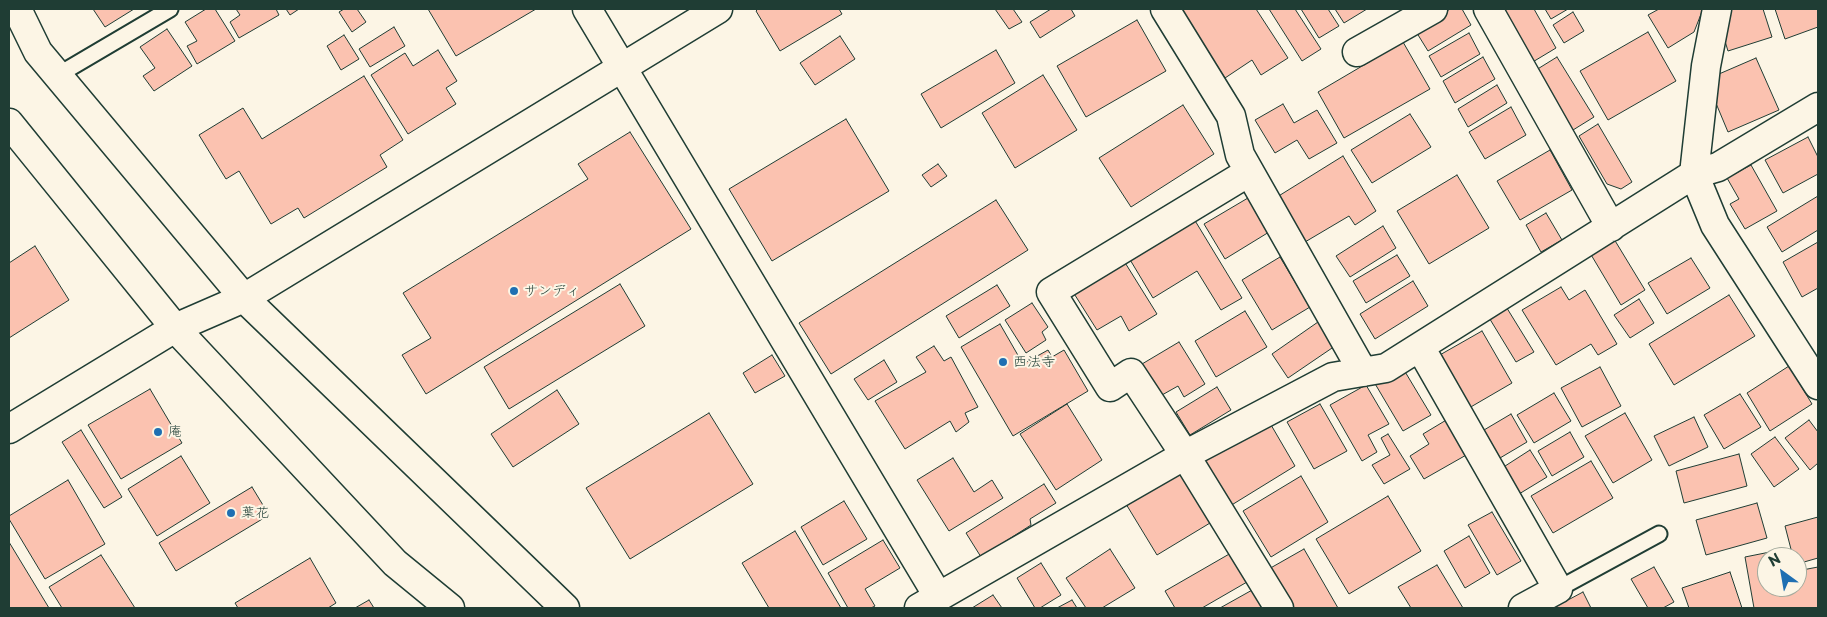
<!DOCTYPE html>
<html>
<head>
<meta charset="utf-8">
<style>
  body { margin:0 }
  #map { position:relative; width:1827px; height:617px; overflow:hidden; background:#fcf5e5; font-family:"Playpen Sans",sans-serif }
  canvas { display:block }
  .frame { position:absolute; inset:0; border:10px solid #1f3d34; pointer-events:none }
  .north { position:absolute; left:1757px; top:547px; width:50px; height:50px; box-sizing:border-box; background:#fcf5e5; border:1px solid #a4ab9e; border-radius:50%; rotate:328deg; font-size:14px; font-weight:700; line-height:20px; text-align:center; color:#1f3d34 }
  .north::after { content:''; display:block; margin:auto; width:18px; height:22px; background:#1f6fb2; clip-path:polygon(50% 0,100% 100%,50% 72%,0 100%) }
</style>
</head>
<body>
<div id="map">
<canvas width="1827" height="617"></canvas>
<div class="frame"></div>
<div class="north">N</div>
</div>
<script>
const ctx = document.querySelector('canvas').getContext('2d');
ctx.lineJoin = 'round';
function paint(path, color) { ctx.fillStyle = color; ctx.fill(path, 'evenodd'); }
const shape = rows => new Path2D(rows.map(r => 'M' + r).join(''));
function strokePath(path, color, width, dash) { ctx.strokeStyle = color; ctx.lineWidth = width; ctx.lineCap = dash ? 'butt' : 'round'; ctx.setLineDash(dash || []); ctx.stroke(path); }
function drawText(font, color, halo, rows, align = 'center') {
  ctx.font = font + ' "Playpen Sans","Klee One",sans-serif'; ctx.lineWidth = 4; ctx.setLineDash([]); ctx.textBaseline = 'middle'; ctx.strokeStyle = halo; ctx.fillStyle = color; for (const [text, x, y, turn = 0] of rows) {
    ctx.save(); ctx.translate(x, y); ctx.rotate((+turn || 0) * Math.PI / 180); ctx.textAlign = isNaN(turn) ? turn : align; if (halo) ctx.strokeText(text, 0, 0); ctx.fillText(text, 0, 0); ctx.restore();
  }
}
const building = shape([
  [93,9,134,9,105,27,93,9],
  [206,9,215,9,235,41,197,64,187,46,197,41,185,22,206,9],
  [236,9,276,9,279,15,239,38,230,22,240,15,236,9],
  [286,9,299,9,290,15,286,9],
  [344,9,357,9,366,22,352,32,339,12,344,9],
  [428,9,536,9,456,56,428,9],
  [758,9,839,9,842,14,780,51,756,11,758,9],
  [995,9,1013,9,1022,22,1009,29,995,9],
  [1051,9,1071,9,1075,16,1040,38,1030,22,1051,9],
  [1180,9,1256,9,1288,58,1261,75,1252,60,1225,78,1180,9],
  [1269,9,1295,9,1321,49,1302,61,1269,9],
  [1301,9,1328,9,1339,26,1319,38,1301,9],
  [1335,9,1367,9,1344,23,1335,9],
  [1450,9,1462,9,1471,25,1428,51,1415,30,1450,9],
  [1508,9,1534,9,1556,48,1531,63,1503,11,1508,9],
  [1545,9,1568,9,1551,19,1545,9],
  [1659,9,1703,9,1694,32,1668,48,1648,15,1659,9],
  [1724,9,1763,9,1772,37,1728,51,1721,28,1724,9],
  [1775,9,1818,9,1818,27,1785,39,1775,9],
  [1573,12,1584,31,1564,43,1553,25,1573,12],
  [1137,20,1166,71,1086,117,1057,66,1137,20],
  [394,27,405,46,370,67,359,49,394,27],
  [167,29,192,66,154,91,143,76,155,68,140,47,167,29],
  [1648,32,1676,81,1608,120,1580,71,1648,32],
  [1469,33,1480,54,1441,77,1429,56,1469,33],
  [344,35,359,59,341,70,327,46,344,35],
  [840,36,855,59,815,85,800,63,840,36],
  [1403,42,1430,89,1344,138,1318,92,1403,42],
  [438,50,457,81,446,88,456,104,408,134,371,75,405,53,413,66,438,50],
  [996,50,1015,83,941,128,921,94,996,50],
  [1483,57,1495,79,1455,103,1443,81,1483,57],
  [1557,57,1594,117,1573,130,1536,70,1557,57],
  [1756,58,1779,110,1728,132,1710,89,1712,77,1756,58],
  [1043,75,1077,130,1015,168,982,113,1043,75],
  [364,76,403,140,380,155,387,167,304,218,298,208,271,224,239,171,226,179,199,135,243,108,262,139,364,76],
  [1497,85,1507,103,1468,127,1458,109,1497,85],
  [1283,104,1294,123,1317,110,1337,143,1309,159,1297,140,1275,153,1255,120,1283,104],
  [1183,105,1214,154,1131,207,1099,158,1183,105],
  [1511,107,1526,135,1485,159,1469,132,1511,107],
  [1410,114,1431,147,1372,183,1351,150,1410,114],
  [846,119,889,191,772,261,729,189,846,119],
  [1598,124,1632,182,1621,189,1607,184,1579,136,1598,124],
  [630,132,691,229,426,394,402,355,431,338,403,293,588,179,578,164,630,132],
  [1808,137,1818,157,1818,174,1783,193,1765,160,1808,137],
  [1550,150,1572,190,1520,220,1497,181,1550,150],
  [1343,156,1376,211,1355,225,1349,216,1305,242,1277,197,1343,156],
  [938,164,947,176,931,187,922,175,938,164],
  [1751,165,1777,211,1745,229,1730,204,1739,199,1727,178,1751,165],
  [1457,175,1489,228,1429,264,1397,211,1457,175],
  [1253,195,1274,229,1225,259,1204,224,1253,195],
  [1818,196,1818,230,1782,252,1767,227,1818,196],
  [996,200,1028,250,831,374,799,323,996,200],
  [1546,213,1562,240,1541,252,1526,225,1546,213],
  [1191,214,1242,298,1221,310,1197,271,1153,298,1126,253,1191,214],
  [1383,226,1396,248,1350,277,1336,256,1383,226],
  [1614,239,1645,290,1621,305,1590,253,1614,239],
  [1818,242,1818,288,1802,297,1783,262,1818,242],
  [35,246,69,300,9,338,9,263,35,246],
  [1397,255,1410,276,1366,303,1353,281,1397,255],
  [1280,257,1310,307,1272,330,1242,280,1280,257],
  [1691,258,1710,288,1667,314,1648,283,1691,258],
  [1124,261,1157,314,1129,331,1121,316,1097,330,1073,292,1124,261],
  [1413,281,1428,306,1375,339,1360,314,1413,281],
  [620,284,645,326,509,409,484,367,620,284],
  [997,285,1010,306,959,338,946,316,997,285],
  [1561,287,1569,300,1585,290,1617,344,1598,355,1591,344,1556,365,1522,310,1561,287],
  [1729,295,1755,336,1674,385,1649,344,1729,295],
  [1639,299,1654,323,1630,338,1614,315,1639,299],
  [1032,303,1048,327,1042,332,1046,340,1026,353,1005,320,1032,303],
  [1505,305,1534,352,1516,362,1488,316,1505,305],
  [1245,311,1267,347,1216,377,1195,341,1245,311],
  [1318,322,1335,346,1288,378,1272,354,1318,322],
  [1000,324,1023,364,1048,350,1052,357,1064,350,1088,391,1013,436,961,347,1000,324],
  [1482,331,1512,383,1469,408,1438,356,1482,331],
  [1179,342,1205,384,1184,397,1178,386,1162,395,1142,364,1179,342],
  [934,346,944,361,951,357,978,407,965,413,969,422,956,432,950,421,905,449,875,401,926,372,916,357,934,346],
  [772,355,785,376,755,393,743,373,772,355],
  [884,360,897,382,868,400,854,379,884,360],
  [1401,365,1431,415,1403,431,1374,382,1401,365],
  [1789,366,1812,404,1770,431,1747,393,1789,366],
  [1600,367,1621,406,1582,427,1561,388,1600,367],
  [1366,385,1389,424,1368,435,1377,452,1362,461,1330,405,1366,385],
  [1217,387,1231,410,1190,435,1176,412,1217,387],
  [150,389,182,443,121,479,88,425,150,389],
  [557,390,579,424,513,467,491,434,557,390],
  [1554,393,1571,421,1534,443,1517,415,1554,393],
  [1740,394,1761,427,1724,449,1704,415,1740,394],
  [1067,404,1102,460,1056,490,1020,434,1067,404],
  [1320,404,1347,451,1314,469,1287,422,1320,404],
  [709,413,753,484,630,559,586,488,709,413],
  [1625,413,1652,460,1613,483,1585,436,1625,413],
  [1511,414,1527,442,1500,458,1484,430,1511,414],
  [1694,417,1708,447,1669,466,1654,436,1694,417],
  [1267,418,1295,466,1230,506,1202,458,1267,418],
  [1448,419,1468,454,1424,479,1410,456,1429,444,1423,434,1448,419],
  [1809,420,1818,432,1818,463,1810,470,1785,438,1809,420],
  [81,430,122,497,104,508,62,442,81,430],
  [1570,432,1584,457,1552,476,1538,451,1570,432],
  [1388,434,1410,469,1384,484,1372,465,1390,455,1381,438,1388,434],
  [1775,437,1799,469,1774,487,1751,454,1775,437],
  [1530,450,1547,477,1519,494,1502,468,1530,450],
  [1739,454,1747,486,1684,503,1676,471,1739,454],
  [181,456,210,503,157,536,128,489,181,456],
  [953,458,974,492,992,480,1003,498,949,531,917,480,953,458],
  [1591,461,1613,498,1553,533,1531,496,1591,461],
  [1179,472,1210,523,1157,555,1126,504,1179,472],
  [1301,476,1328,522,1271,557,1243,511,1301,476],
  [68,480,105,544,45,579,9,519,9,516,68,480],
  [1044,484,1056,503,1030,519,1031,525,981,557,966,533,1044,484],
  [252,487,269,515,176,571,159,543,252,487],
  [1388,496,1421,551,1349,594,1316,539,1388,496],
  [844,501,867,539,823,565,801,527,844,501],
  [1757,503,1767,538,1706,555,1696,520,1757,503],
  [1492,512,1521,561,1497,575,1468,525,1492,512],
  [1818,517,1818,558,1797,564,1797,557,1793,557,1785,526,1818,517],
  [795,531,841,608,769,608,742,563,795,531],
  [1469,536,1490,573,1465,588,1444,551,1469,536],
  [883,540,900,568,865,589,875,606,871,608,848,608,828,573,883,540],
  [9,542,49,608,9,608,9,542],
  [1110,549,1135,588,1102,608,1086,608,1066,578,1110,549],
  [1304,549,1338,608,1288,608,1267,570,1304,549],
  [1770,552,1771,557,1767,557,1767,587,1797,587,1797,571,1818,567,1818,608,1754,608,1745,557,1770,552],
  [1231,553,1247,582,1202,608,1175,608,1165,591,1231,553],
  [101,555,135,608,62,608,49,587,101,555],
  [310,558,336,603,328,608,238,608,235,603,310,558],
  [1041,563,1061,595,1040,608,1035,608,1017,578,1041,563],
  [1437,565,1463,608,1411,608,1398,587,1437,565],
  [1654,567,1674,602,1663,608,1648,608,1631,579,1654,567],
  [1730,572,1742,608,1689,608,1682,588,1730,572],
  [1254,589,1266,608,1220,608,1254,589],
  [1583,592,1591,608,1553,608,1583,592],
  [993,595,1002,608,972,608,993,595],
  [369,600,374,608,355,608,369,600],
  [1072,600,1077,608,1057,608,1072,600]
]);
paint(building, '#fbc2b0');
strokePath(building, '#1f3d34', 1);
const service = shape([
  [58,75,170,9],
  [1558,589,1659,534]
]);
const minor = shape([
  [587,9,938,596],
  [1165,9,1231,116,1240,155,1363,372],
  [1488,9,1611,227],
  [1717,9,1706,66,1694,174,1715,225,1818,385],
  [1357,52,1433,9],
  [1249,172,1051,292,1110,387,1131,373,1185,455,1279,608],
  [1420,347,1558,589,1523,608],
  [9,429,175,328],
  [919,608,1185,455,1333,377,1386,368,1694,174,1718,167,1818,107]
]);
const tertiary = shape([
  [17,9,38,52,244,298,565,608],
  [9,123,175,328,395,563,450,608],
  [175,328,244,298,718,9]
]);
strokePath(service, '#1f3d34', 19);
strokePath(minor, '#1f3d34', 31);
strokePath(tertiary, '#1f3d34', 31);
strokePath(service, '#fcf5e5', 15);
strokePath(minor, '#fcf5e5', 28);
strokePath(tertiary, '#fcf5e5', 28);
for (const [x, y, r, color] of [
  [514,291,5,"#1f6fb2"],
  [1003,362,5,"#1f6fb2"],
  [158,432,5,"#1f6fb2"],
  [231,513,5,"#1f6fb2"]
]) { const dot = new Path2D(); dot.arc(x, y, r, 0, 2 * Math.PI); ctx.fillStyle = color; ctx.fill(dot); strokePath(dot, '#fcf5e5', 2); }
drawText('14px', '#1f3d34', '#fcf5e5', [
  ["サンディ",524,291],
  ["西法寺",1013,362],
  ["庵",168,432],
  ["葉花",241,513]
], 'left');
</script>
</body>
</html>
